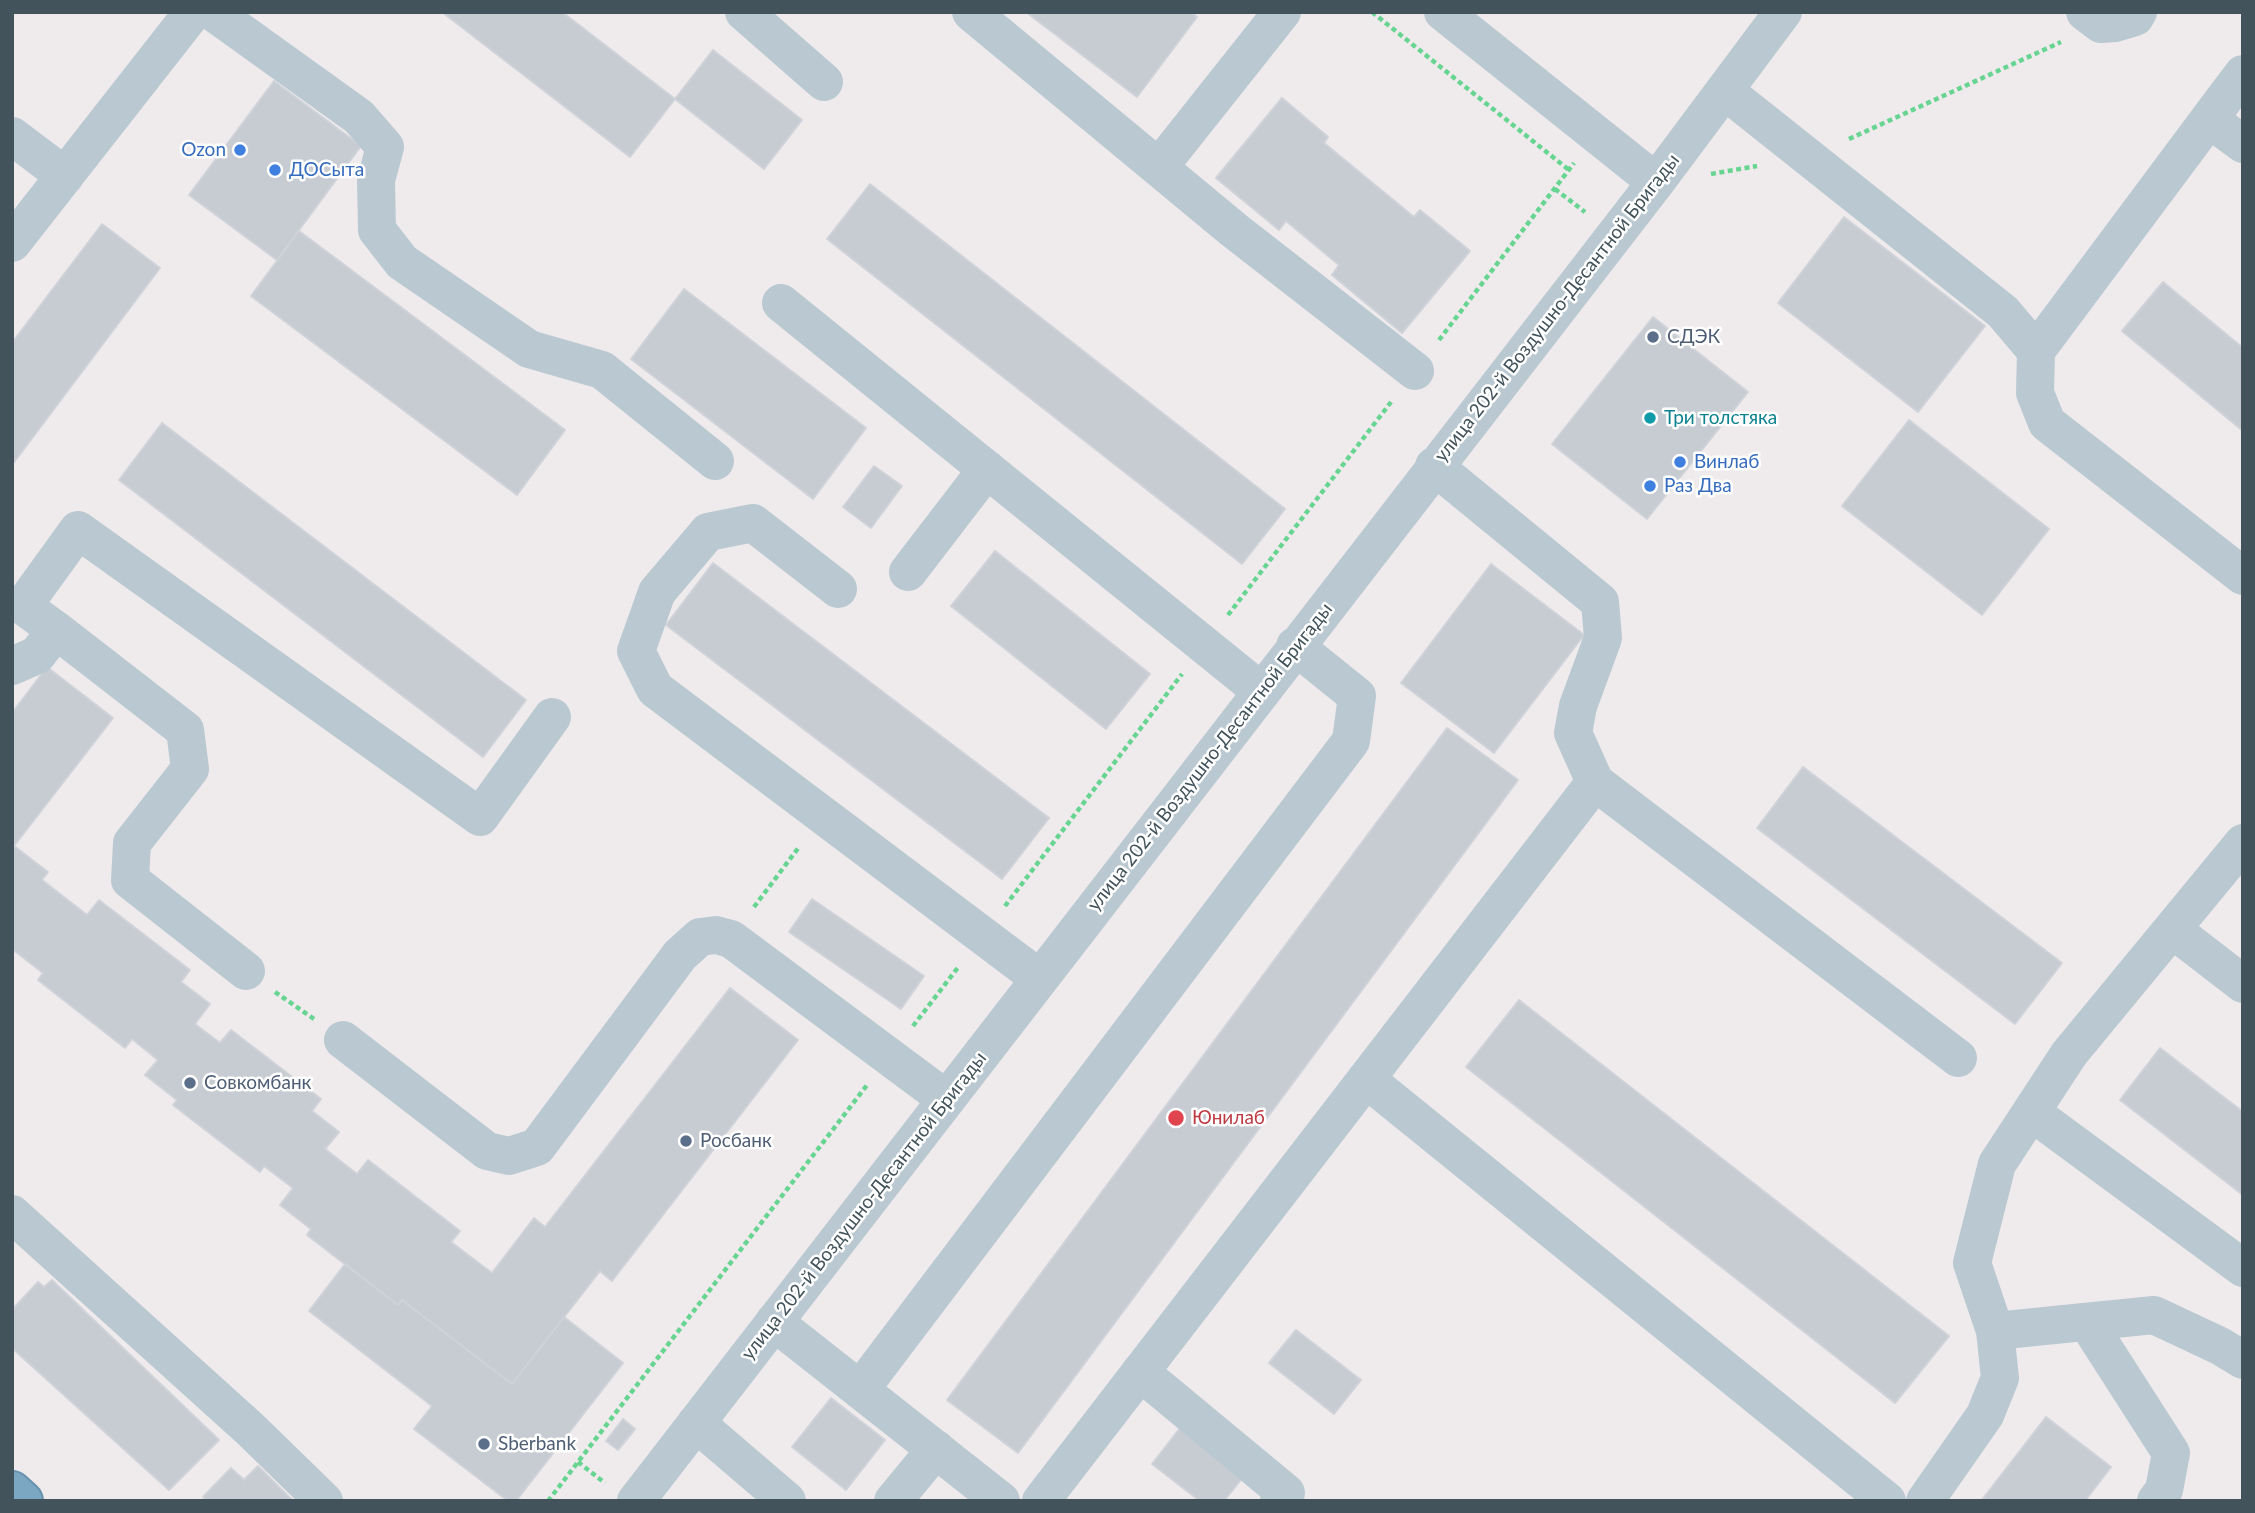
<!DOCTYPE html>
<html>
<head>
<meta charset="utf-8">
<style>
  body { margin:0 }
  #map { position:relative; width:2255px; height:1513px; overflow:hidden; background:#efebec; font-family:Lato,sans-serif }
  canvas { display:block }
  .frame { position:absolute; inset:0; border:14px solid #42535b; pointer-events:none }
</style>
</head>
<body>
<div id="map">
<canvas width="2255" height="1513"></canvas>
<div class="frame"></div>
</div>
<script>
const ctx = document.querySelector('canvas').getContext('2d');
ctx.lineJoin = 'round';
function paint(path, color) { ctx.fillStyle = color; ctx.fill(path, 'evenodd'); }
const shape = rows => new Path2D(rows.map(r => 'M' + r).join(''));
function strokePath(path, color, width, dash) { ctx.strokeStyle = color; ctx.lineWidth = width; ctx.lineCap = dash ? 'butt' : 'round'; ctx.setLineDash(dash || []); ctx.stroke(path); }
function drawText(font, color, halo, rows, align = 'center') {
  ctx.font = font + ' Lato,sans-serif'; ctx.lineWidth = 5; ctx.setLineDash([]); ctx.textBaseline = 'middle'; ctx.strokeStyle = halo; ctx.fillStyle = color; for (const [text, x, y, turn = 0] of rows) {
    ctx.save(); ctx.translate(x, y); ctx.rotate((+turn || 0) * Math.PI / 180); ctx.textAlign = isNaN(turn) ? turn : align; if (halo) ctx.strokeText(text, 0, 0); ctx.fillText(text, 0, 0); ctx.restore();
  }
}
const building = shape([
  [442,12,562,12,675,99,630,157,442,12],
  [1026,12,1191,12,1197,17,1137,97,1026,12],
  [713,50,802,120,764,169,675,99,713,50],
  [274,81,361,146,277,260,189,195,274,81],
  [1282,98,1328,137,1324,143,1414,217,1420,210,1470,251,1402,333,1332,275,1339,265,1286,221,1279,230,1216,178,1282,98],
  [870,184,1285,509,1242,564,827,239,870,184],
  [1844,217,1985,326,1918,412,1778,303,1844,217],
  [102,224,160,268,12,465,12,343,102,224],
  [299,231,565,430,517,495,251,296,299,231],
  [2163,282,2243,348,2243,431,2122,331,2163,282],
  [684,289,866,428,813,499,631,359,684,289],
  [1653,317,1748,392,1647,519,1552,444,1653,317],
  [1909,420,2049,529,1982,615,1842,506,1909,420],
  [162,423,526,700,483,757,119,480,162,423],
  [874,466,902,486,871,528,843,507,874,466],
  [995,551,1150,674,1106,729,951,606,995,551],
  [713,563,1049,818,1002,879,666,625,713,563],
  [1491,564,1584,635,1494,753,1401,683,1491,564],
  [47,667,113,718,14,846,48,872,42,880,87,915,99,900,190,970,181,982,210,1004,195,1024,220,1043,231,1030,321,1099,312,1111,339,1132,325,1149,357,1174,368,1160,460,1231,451,1242,492,1273,534,1218,545,1227,730,988,798,1040,612,1281,600,1271,512,1384,402,1300,398,1305,307,1235,311,1229,280,1205,293,1188,264,1166,260,1172,173,1105,177,1100,145,1075,158,1060,132,1039,125,1048,38,980,43,973,12,949,12,713,47,667],
  [1447,728,1518,780,1018,1453,947,1400,1447,728],
  [1803,767,2062,963,2015,1024,1757,828,1803,767],
  [812,899,924,976,901,1009,789,932,812,899],
  [1519,1000,1949,1336,1895,1403,1466,1067,1519,1000],
  [2160,1048,2243,1112,2243,1195,2120,1100,2160,1048],
  [345,1264,398,1305,402,1300,512,1384,564,1317,623,1363,516,1501,508,1501,414,1429,432,1406,309,1311,345,1264],
  [52,1280,219,1440,169,1490,12,1348,12,1310,38,1282,44,1287,52,1280],
  [1296,1330,1361,1380,1334,1414,1269,1363,1296,1330],
  [831,1398,885,1440,846,1490,792,1447,831,1398],
  [2046,1417,2111,1467,2085,1501,1981,1501,2046,1417],
  [623,1419,635,1429,618,1450,606,1441,623,1419],
  [1180,1428,1243,1477,1224,1501,1200,1501,1152,1464,1180,1428],
  [258,1466,293,1501,206,1501,203,1497,231,1468,244,1480,258,1466]
]);
paint(building, '#c7ccd2');
strokePath(building, '#cfd3d9', 2);
const highway = shape([
  [12,1491,23,1501]
]);
strokePath(highway, '#6892ae', 42);
strokePath(shape([
  [1372,12,1569,170],
  [1849,139,2061,42],
  [1711,174,1757,166],
  [1555,189,1585,212],
  [1439,340,1574,163],
  [1228,615,1391,402],
  [1005,906,1182,674],
  [754,907,799,847],
  [275,992,314,1019],
  [913,1026,959,966],
  [578,1462,605,1483],
  [548,1501,867,1085]
]), '#67d591', 4.5, [5, 3.5]);
strokePath(shape([
  [213,12,359,117,385,147,376,180,377,230,402,262,529,349,602,370,715,461],
  [744,12,824,82],
  [971,12,1234,230,1415,371],
  [1443,12,1656,182],
  [2085,12,2101,24,2115,23,2135,17,2138,12],
  [1725,91,2003,312,2036,351,2035,393,2047,423,2243,576],
  [2209,119,2243,74],
  [12,136,65,176],
  [1159,167,1282,12],
  [12,243,193,12],
  [781,303,1261,691],
  [2036,351,2209,119,2243,144],
  [908,572,987,469],
  [838,589,753,523,708,532,657,592,636,651,655,689,1039,978],
  [56,630,185,730,190,769,132,843,130,880,246,971],
  [12,666,37,655,56,630,23,606,78,530,480,817,552,717],
  [1595,782,1958,1058],
  [2173,930,2243,984],
  [343,1040,487,1151,509,1156,537,1147,680,955,700,937,716,935,731,939,946,1099],
  [1366,1079,1887,1501],
  [2031,1112,2243,1268],
  [12,1214,250,1429,324,1501],
  [774,1322,1001,1501],
  [2087,1322,2171,1453,2164,1490,2156,1501],
  [1995,1331,2154,1315,2220,1346,2243,1360],
  [1140,1372,1286,1493,1279,1501],
  [860,1390,1351,741,1357,696,1295,646],
  [696,1423,787,1501],
  [636,1501,1656,182,1783,12],
  [893,1501,936,1449],
  [1041,1501,1595,782,1573,733,1578,706,1603,638,1600,602,1434,466],
  [1925,1501,1985,1415,2000,1378,1995,1331,1972,1263,1997,1164,2069,1054,2243,843]
]), '#bac9d1', 38);
strokePath(highway, '#7ca7c2', 38);
for (const [x, y, r, color] of [
  [240,150,7,"#3f7fe0"],
  [275,170,7,"#3f7fe0"],
  [1653,337,7,"#5c6f8a"],
  [1650,418,7,"#0f9aa8"],
  [1680,462,7,"#3f7fe0"],
  [1650,486,7,"#3f7fe0"],
  [190,1083,7,"#5c6f8a"],
  [1176,1118,9,"#e0444e"],
  [686,1141,7,"#5c6f8a"],
  [484,1444,7,"#5c6f8a"]
]) { const dot = new Path2D(); dot.arc(x, y, r, 0, 2 * Math.PI); ctx.fillStyle = color; ctx.fill(dot); strokePath(dot, '#fff', 2.5); }
drawText('19px', '#366cbe', '#fff', [
  ["Ozon",226,150,"right"],
  ["ДОСыта",289,170],
  ["Винлаб",1694,462],
  ["Раз Два",1664,486]
], 'left');
drawText('19px', '#42535b', '#fff', [
  ["улица 202-й Воздушно-Десантной Бригады",1557,308,-52],
  ["улица 202-й Воздушно-Десантной Бригады",1210,757,-52],
  ["улица 202-й Воздушно-Десантной Бригады",864,1206,-52]
]);
drawText('19px', '#4e5e75', '#fff', [
  ["СДЭК",1667,337],
  ["Совкомбанк",204,1083],
  ["Росбанк",700,1141],
  ["Sberbank",498,1444]
], 'left');
drawText('19px', '#0d838f', '#fff', [
  ["Три толстяка",1664,418]
], 'left');
drawText('19px', '#be3a42', '#fff', [
  ["Юнилаб",1192,1118]
], 'left');
</script>
</body>
</html>
